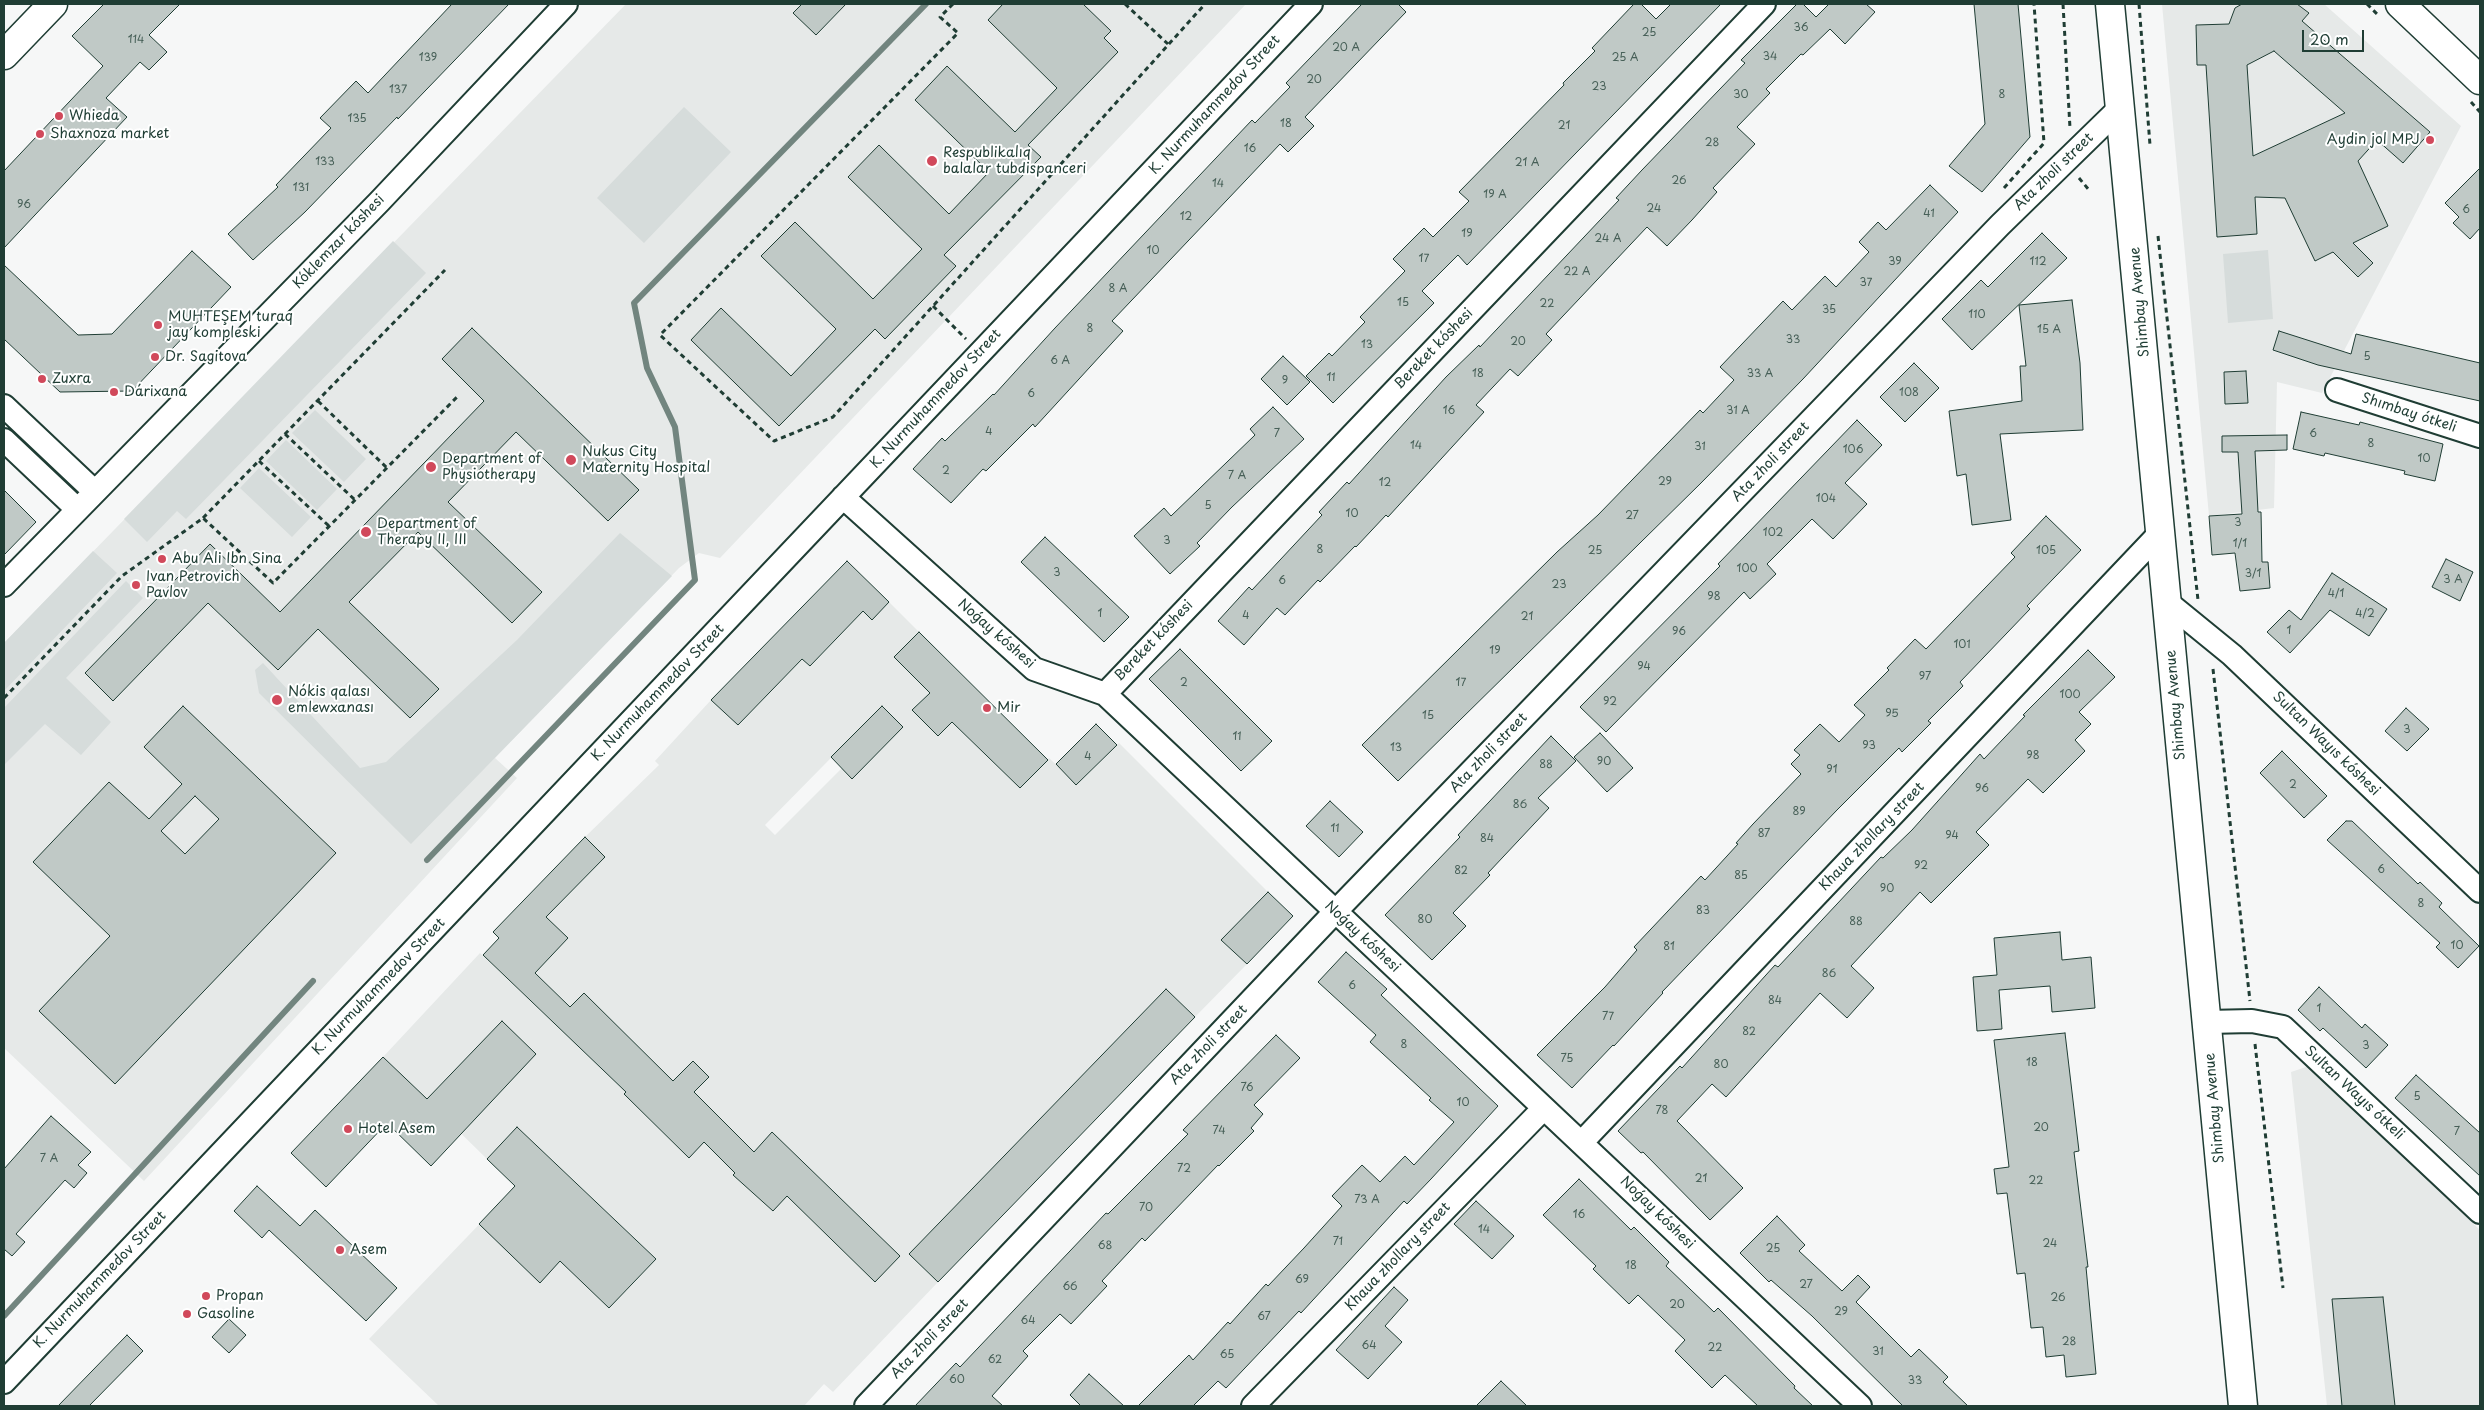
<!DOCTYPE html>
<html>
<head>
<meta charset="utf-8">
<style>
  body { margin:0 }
  #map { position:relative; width:2484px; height:1410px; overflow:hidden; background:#f6f7f7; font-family:"Playpen Sans",sans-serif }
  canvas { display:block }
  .frame { position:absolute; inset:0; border:5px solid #1f3d34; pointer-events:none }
  .scale { position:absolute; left:2302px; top:30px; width:62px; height:22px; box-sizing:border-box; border:2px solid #1f3d34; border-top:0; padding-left:6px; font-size:15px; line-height:18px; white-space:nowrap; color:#1f3d34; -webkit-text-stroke:4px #fff; paint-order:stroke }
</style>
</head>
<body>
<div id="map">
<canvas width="2484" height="1410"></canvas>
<div class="frame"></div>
<div class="scale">20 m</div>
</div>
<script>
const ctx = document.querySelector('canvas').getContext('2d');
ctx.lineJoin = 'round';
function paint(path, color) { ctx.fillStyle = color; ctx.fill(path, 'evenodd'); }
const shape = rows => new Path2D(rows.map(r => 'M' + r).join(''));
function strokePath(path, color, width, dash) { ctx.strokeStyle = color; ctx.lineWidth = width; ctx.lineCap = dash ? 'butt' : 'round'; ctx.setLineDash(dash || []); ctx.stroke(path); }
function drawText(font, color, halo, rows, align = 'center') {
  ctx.font = font + ' "Playpen Sans",sans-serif'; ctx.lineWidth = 4; ctx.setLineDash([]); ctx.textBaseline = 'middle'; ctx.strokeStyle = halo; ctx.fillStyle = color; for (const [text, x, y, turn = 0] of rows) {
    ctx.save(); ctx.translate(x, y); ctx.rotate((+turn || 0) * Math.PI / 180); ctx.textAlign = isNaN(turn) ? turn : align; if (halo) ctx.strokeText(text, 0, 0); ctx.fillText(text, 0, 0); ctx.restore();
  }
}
paint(shape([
  [626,4,1246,4,720,558,699,553,679,568,495,758,517,778,144,1181,4,1048,4,643],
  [2162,4,2324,4,2461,126,2322,393,2277,382,2274,508,2209,516],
  [889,602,919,632,894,657,930,693,913,710,952,722,1020,788,1049,758,1077,784,1119,743,1268,892,1221,940,1247,964,1195,1017,1166,989,909,1254,938,1282,833,1392,824,1384,804,1406,439,1406,369,1339,516,1186,626,1291,656,1259,517,1127,487,1159,383,1057,480,953,553,1022,569,1006,499,937,585,837,659,765,655,761,711,700,738,725,802,659,810,666,863,611,872,619],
  [882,706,893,717,775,835,765,825],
  [637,1081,689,1157,624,1094],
  [2309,1066,2480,1230,2480,1406,2327,1406,2291,1072]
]), '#e6e9e8');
paint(shape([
  [684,107,731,152,644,243,597,198],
  [393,241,426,273,186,519,177,511,147,542,124,519],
  [2268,250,2273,319,2228,323,2223,254],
  [315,410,366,459,344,482,292,433],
  [286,440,337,489,317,510,266,461],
  [259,468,311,517,292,537,240,488],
  [620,533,672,576,411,844,259,693,255,670,263,663,360,768,386,762,517,640],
  [93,551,117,573,4,691,4,643],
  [126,581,143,598,66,678,111,722,81,755,45,724,4,765,4,708]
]), '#d6dcdb');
strokePath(shape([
  [427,860,695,580,675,427,647,368,634,303,926,4],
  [4,1316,313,981]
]), '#72857f', 6);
const building = shape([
  [104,4,180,4,149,35,167,52,149,70,140,62,106,98,127,117,4,248,4,171,103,66,72,36,104,4],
  [452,4,509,4,398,119,397,117,305,212,253,260,228,234,278,187,276,185,331,128,320,118,356,81,368,93,452,4],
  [802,4,846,4,816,35,793,13,802,4],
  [1003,4,1083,4,1111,31,1104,38,1118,52,1028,145,1041,157,944,255,956,266,885,339,875,329,779,426,691,340,721,308,791,376,836,329,761,256,795,222,873,299,922,249,848,177,879,145,949,214,989,172,915,100,947,66,1015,132,1057,88,988,20,1003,4],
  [1362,4,1398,4,1406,12,1305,117,1314,126,1288,152,1280,144,1246,180,1112,321,1123,331,1035,427,1033,424,986,471,983,469,951,503,913,469,942,438,945,441,993,394,994,395,1055,328,1252,120,1255,123,1290,87,1286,83,1362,4],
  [1634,4,1641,4,1656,19,1671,4,1721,4,1467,265,1458,255,1422,291,1434,303,1333,403,1306,376,1329,353,1332,356,1365,322,1360,317,1405,271,1393,259,1424,228,1433,237,1469,201,1459,192,1564,85,1563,83,1595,51,1592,48,1634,4],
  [1797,4,1803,4,1816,17,1829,4,1866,4,1875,12,1845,44,1830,29,1803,55,1801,54,1766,89,1770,93,1737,127,1755,144,1713,188,1717,192,1692,220,1667,246,1647,227,1546,334,1552,340,1518,376,1510,369,1476,405,1484,412,1388,517,1386,515,1356,547,1355,546,1320,582,1318,580,1285,615,1277,608,1244,645,1218,621,1249,587,1252,590,1322,515,1319,512,1347,482,1349,484,1446,377,1479,345,1480,347,1619,200,1616,198,1642,170,1745,63,1741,60,1797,4],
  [1974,4,2018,4,2030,137,1982,192,1949,166,1985,124,1974,4],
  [2242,4,2297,4,2309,13,2302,21,2430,132,2403,163,2377,140,2358,161,2388,226,2353,243,2373,263,2358,277,2333,252,2315,261,2285,198,2255,197,2257,234,2217,237,2206,65,2197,65,2196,25,2229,24,2235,8,2242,4],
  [2274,51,2345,113,2253,156,2247,65,2274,51],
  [2480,168,2480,228,2470,239,2453,223,2459,217,2445,203,2480,168],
  [1930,185,1958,212,1803,379,1701,483,1398,781,1362,745,1557,552,1598,515,1700,410,1703,413,1734,380,1720,367,1783,301,1792,310,1825,276,1836,287,1869,252,1859,242,1878,222,1886,230,1930,185],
  [2042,233,2067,258,1972,350,1942,319,1981,280,1988,287,2042,233],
  [192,251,231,287,132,391,60,392,4,339,4,265,78,335,112,334,192,251],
  [2072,300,2080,363,2083,430,2000,434,2011,520,1972,525,1966,474,1957,476,1949,411,2022,401,2020,366,2026,366,2019,305,2072,300],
  [472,328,639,490,608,521,516,432,448,502,542,592,512,623,418,532,349,602,439,689,410,718,318,629,278,670,208,603,113,701,85,673,210,544,280,612,484,401,442,359,472,328],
  [2279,331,2351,354,2356,334,2480,363,2480,401,2318,365,2273,350,2279,331],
  [1283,356,1310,382,1287,405,1261,379,1283,356],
  [1914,363,1939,388,1905,422,1880,397,1914,363],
  [2246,371,2248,403,2225,404,2224,372,2246,371],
  [1273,407,1304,439,1232,507,1197,543,1200,546,1170,574,1134,536,1164,508,1171,516,1255,435,1250,429,1273,407],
  [2301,412,2359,425,2360,422,2443,444,2435,481,2404,474,2405,471,2325,453,2324,456,2293,449,2301,412],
  [1857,420,1882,445,1845,483,1867,504,1833,539,1812,519,1767,564,1776,574,1750,599,1744,592,1606,732,1580,707,1720,566,1718,564,1857,420],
  [2287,435,2287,450,2255,451,2258,512,2261,512,2262,562,2268,562,2270,588,2240,591,2235,553,2212,555,2209,516,2242,514,2238,452,2222,452,2222,436,2287,435],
  [4,490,36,522,4,555,4,490],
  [2046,516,2081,550,2027,606,2030,609,1960,682,1963,686,1928,721,1931,723,1902,752,1899,748,1837,810,1662,992,1663,993,1614,1046,1613,1045,1572,1088,1537,1055,1605,987,1637,950,1634,947,1701,876,1705,880,1738,844,1736,843,1753,824,1801,774,1791,764,1800,755,1794,750,1820,724,1839,742,1865,715,1854,705,1889,670,1887,668,1915,639,1926,649,2015,557,2011,553,2046,516],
  [1045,537,1129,617,1104,642,1021,562,1045,537],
  [2446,559,2473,572,2460,601,2432,587,2446,559],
  [847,561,889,602,872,620,863,611,810,666,802,659,738,725,711,700,847,561],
  [2332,573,2387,609,2369,636,2330,610,2290,653,2267,632,2289,610,2301,620,2332,573],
  [919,632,1048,760,1020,788,952,722,938,736,912,710,930,693,894,657,919,632],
  [1180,649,1272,741,1241,771,1149,679,1180,649],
  [2088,650,2115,677,2079,712,2091,724,2075,740,2085,751,2043,793,2028,779,1976,832,1989,845,1931,903,1920,892,1851,966,1874,988,1847,1018,1820,993,1726,1097,1712,1084,1677,1121,1743,1188,1710,1220,1643,1152,1641,1153,1618,1131,1680,1066,1682,1068,1775,965,1778,967,1881,857,1883,858,1912,830,1980,754,1984,759,2025,716,2023,715,2088,650],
  [183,706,336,853,115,1084,39,1011,110,936,33,862,109,782,149,819,182,784,144,747,183,706],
  [195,796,219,819,185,854,161,831,195,796],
  [882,706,903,727,852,779,831,757,882,706],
  [2406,708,2429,729,2407,751,2385,731,2406,708],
  [1096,724,1117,745,1076,785,1056,764,1096,724],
  [1600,733,1633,768,1607,792,1574,757,1600,733],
  [1551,736,1576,761,1538,798,1549,808,1488,873,1490,875,1453,913,1466,926,1432,960,1385,915,1460,837,1458,835,1551,736],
  [2282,751,2327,796,2304,818,2260,773,2282,751],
  [1330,801,1363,832,1339,857,1306,826,1330,801],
  [2346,821,2352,821,2418,884,2420,882,2442,903,2439,907,2479,946,2458,968,2436,947,2440,943,2327,840,2346,821],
  [585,837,605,857,546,917,568,938,535,973,570,1007,584,993,673,1081,693,1061,709,1077,694,1092,754,1152,772,1132,900,1256,875,1282,787,1196,773,1211,733,1175,735,1173,704,1142,689,1158,624,1094,626,1092,483,955,499,938,493,932,585,837],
  [1268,892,1293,916,1247,964,1221,940,1268,892],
  [2060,932,2062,960,2091,957,2095,1008,2052,1012,2050,986,1999,990,2002,1029,1977,1031,1973,977,1997,975,1994,938,2060,932],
  [1346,952,1387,989,1381,995,1498,1106,1431,1179,1407,1204,1404,1201,1301,1313,1299,1311,1226,1388,1218,1381,1193,1406,1138,1406,1189,1355,1193,1360,1228,1322,1230,1324,1266,1284,1268,1286,1304,1248,1342,1206,1332,1196,1362,1165,1380,1182,1405,1156,1414,1165,1454,1122,1429,1100,1431,1098,1370,1042,1376,1035,1318,982,1346,952],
  [2319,987,2362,1028,2365,1024,2388,1045,2366,1068,2323,1028,2320,1031,2298,1010,2319,987],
  [1166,989,1195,1017,938,1282,909,1254,1166,989],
  [502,1021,536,1054,431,1166,387,1123,326,1187,291,1153,383,1057,427,1099,502,1021],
  [2065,1033,2079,1151,2074,1152,2088,1267,2086,1267,2096,1374,2066,1377,2064,1355,2046,1357,2043,1327,2031,1328,2025,1273,2017,1274,2007,1193,1997,1194,1994,1169,2009,1167,1994,1040,2065,1033],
  [1276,1035,1300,1058,1254,1105,1263,1114,1251,1128,1254,1131,1219,1166,1218,1165,1145,1241,1142,1238,1102,1281,1107,1286,1071,1324,1060,1314,1023,1351,1028,1356,992,1396,1003,1406,915,1406,956,1363,960,1367,1106,1213,1108,1214,1188,1134,1183,1130,1276,1035],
  [2416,1075,2480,1133,2480,1176,2395,1098,2416,1075],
  [51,1116,91,1152,78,1165,87,1173,74,1188,65,1180,16,1234,25,1242,12,1256,4,1249,4,1169,51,1116],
  [517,1127,656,1259,609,1308,560,1261,540,1283,479,1224,515,1186,487,1159,517,1127],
  [1579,1179,1631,1230,1634,1227,1669,1262,1666,1266,1714,1312,1718,1308,1795,1386,1794,1388,1813,1406,1758,1406,1725,1375,1712,1388,1675,1351,1685,1340,1638,1295,1629,1304,1593,1269,1596,1266,1543,1215,1579,1179],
  [257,1186,300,1226,315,1210,397,1288,366,1321,269,1230,262,1238,234,1211,257,1186],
  [1476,1201,1514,1236,1492,1259,1454,1224,1476,1201],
  [1777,1216,1805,1245,1799,1251,1842,1291,1858,1275,1870,1287,1856,1302,1911,1357,1919,1349,1948,1377,1943,1382,1968,1406,1903,1406,1812,1316,1771,1280,1769,1282,1740,1253,1777,1216],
  [1394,1287,1408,1300,1385,1326,1402,1342,1368,1379,1336,1350,1394,1287],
  [2383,1297,2395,1406,2342,1406,2332,1299,2383,1297],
  [229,1319,246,1335,229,1353,212,1337,229,1319],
  [127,1335,143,1351,89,1406,58,1406,127,1335],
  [1089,1374,1124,1406,1081,1406,1070,1395,1089,1374],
  [1501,1381,1527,1406,1476,1406,1501,1381]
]);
paint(building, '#c0c9c6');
strokePath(building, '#1f3d34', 1);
const minor = shape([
  [2337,390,2480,436],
  [4,406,94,491],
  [4,440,77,509],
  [843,497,1034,669,1105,694,1860,1406],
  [4,585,379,202,566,4],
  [2167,602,2232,655,2480,891],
  [1105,694,1764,4],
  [2207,1022,2252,1021,2283,1027,2480,1212],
  [1582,1142,2161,532],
  [4,1382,1311,4],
  [866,1406,1335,912,2000,225,2121,107],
  [1253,1406,1544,1108]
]);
const major = shape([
  [2110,4,2243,1406],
  [2400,4,2480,80],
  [4,55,53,4]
]);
strokePath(minor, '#1f3d34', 26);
strokePath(major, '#1f3d34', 31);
strokePath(shape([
  [953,4,940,17,958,33,660,335,774,441,833,417,1205,4],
  [1125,4,1168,44],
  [2063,4,2070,128],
  [2139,4,2150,145],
  [2367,4,2377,14],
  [2471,102,2480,112],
  [2079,178,2089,190],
  [2004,188,2044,143,2034,4],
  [2158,236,2198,600],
  [933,306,966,339],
  [318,401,387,468],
  [285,434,355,500],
  [259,461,329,526],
  [203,518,445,270],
  [2213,669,2250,1001],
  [4,698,122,576,203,518,273,583,459,395],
  [2255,1044,2283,1288]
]), '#1f3d34', 3, [5, 4]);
strokePath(minor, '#fff', 22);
strokePath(major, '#fff', 28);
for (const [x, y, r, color] of [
  [59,116,5,"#d1495b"],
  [40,134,5,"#d1495b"],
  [2430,140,5,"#d1495b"],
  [932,161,6,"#d1495b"],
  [158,325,5,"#d1495b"],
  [155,357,5,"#d1495b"],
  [42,379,5,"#d1495b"],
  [114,392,5,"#d1495b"],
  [571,460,6,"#d1495b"],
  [431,467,6,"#d1495b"],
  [366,532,6,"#d1495b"],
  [162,559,5,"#d1495b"],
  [136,585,5,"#d1495b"],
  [277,700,6,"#d1495b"],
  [987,708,5,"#d1495b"],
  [348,1129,5,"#d1495b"],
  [340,1250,5,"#d1495b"],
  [206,1296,5,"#d1495b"],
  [187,1314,5,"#d1495b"]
]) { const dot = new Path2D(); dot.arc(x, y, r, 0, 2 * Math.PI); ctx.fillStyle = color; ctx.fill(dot); strokePath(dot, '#fff', 2); }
drawText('11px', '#476058', null, [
  ["36",1801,28],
  ["25",1649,33],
  ["114",136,40],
  ["20 А",1346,48],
  ["34",1770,57],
  ["139",428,58],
  ["25 А",1625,58],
  ["20",1314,80],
  ["23",1599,87],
  ["137",398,90],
  ["30",1741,95],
  ["8",2002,95],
  ["135",357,119],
  ["18",1286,124],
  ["21",1564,126],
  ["28",1712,143],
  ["16",1250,149],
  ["133",325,162],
  ["21 А",1527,163],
  ["26",1679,181],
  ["14",1218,184],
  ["131",301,188],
  ["19 А",1495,195],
  ["96",24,205],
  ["24",1654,209],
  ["6",2466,210],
  ["41",1929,214],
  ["12",1186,217],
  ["19",1467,234],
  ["24 А",1608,239],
  ["10",1153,251],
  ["17",1424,259],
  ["39",1895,262],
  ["112",2038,262],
  ["22 А",1577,272],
  ["37",1866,283],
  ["8 А",1118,289],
  ["15",1403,303],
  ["22",1547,304],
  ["35",1829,310],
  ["110",1977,315],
  ["8",1090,329],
  ["15 А",2049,330],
  ["33",1793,340],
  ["20",1518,342],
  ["13",1367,345],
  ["5",2367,357],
  ["6 А",1060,361],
  ["18",1478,374],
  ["33 А",1760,374],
  ["11",1331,378],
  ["9",1285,381],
  ["108",1909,393],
  ["6",1031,394],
  ["16",1449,411],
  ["31 А",1738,411],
  ["4",989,432],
  ["7",1277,434],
  ["6",2313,434],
  ["8",2371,444],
  ["14",1416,446],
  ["31",1700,447],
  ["106",1853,450],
  ["10",2424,459],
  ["2",946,471],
  ["7 А",1237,476],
  ["29",1665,482],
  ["12",1385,483],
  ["104",1826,499],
  ["5",1208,506],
  ["10",1352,514],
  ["27",1632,516],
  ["3",2238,523],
  ["102",1773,533],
  ["3",1167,541],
  ["1/1",2240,544],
  ["8",1320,550],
  ["25",1595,551],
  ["105",2046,551],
  ["100",1747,569],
  ["3",1057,573],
  ["3/1",2253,574],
  ["3 А",2453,580],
  ["6",1282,581],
  ["23",1559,585],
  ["4/1",2336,594],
  ["98",1714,597],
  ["1",1100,614],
  ["4/2",2365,614],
  ["4",1246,616],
  ["21",1527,617],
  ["1",2289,631],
  ["96",1679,632],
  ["101",1962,645],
  ["19",1495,651],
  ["94",1644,667],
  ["97",1925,677],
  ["2",1184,683],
  ["17",1461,683],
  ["100",2070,695],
  ["92",1610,702],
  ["95",1892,714],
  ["15",1428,716],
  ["3",2407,730],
  ["11",1237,737],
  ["93",1869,746],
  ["13",1396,748],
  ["98",2033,756],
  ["4",1088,757],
  ["90",1604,762],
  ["88",1546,765],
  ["91",1832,770],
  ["2",2293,785],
  ["96",1982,789],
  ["86",1520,805],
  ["89",1799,812],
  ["11",1335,829],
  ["87",1764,834],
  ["94",1952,836],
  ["84",1487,839],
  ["92",1921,866],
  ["6",2381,870],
  ["82",1461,871],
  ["85",1741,876],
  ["90",1887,889],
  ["8",2421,904],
  ["83",1703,911],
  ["80",1425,920],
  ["88",1856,922],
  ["10",2457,946],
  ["81",1669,947],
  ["86",1829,974],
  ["6",1352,986],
  ["84",1775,1001],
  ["1",2319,1009],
  ["77",1608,1017],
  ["82",1749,1032],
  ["8",1404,1045],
  ["3",2366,1046],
  ["75",1567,1059],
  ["18",2032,1063],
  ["80",1721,1065],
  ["76",1247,1088],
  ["5",2417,1097],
  ["10",1463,1103],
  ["78",1662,1111],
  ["20",2041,1128],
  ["74",1219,1131],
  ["7",2457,1132],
  ["7 А",49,1159],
  ["72",1184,1169],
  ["21",1701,1179],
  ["22",2036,1181],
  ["73 А",1367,1200],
  ["70",1146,1208],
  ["16",1579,1215],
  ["14",1484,1230],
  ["71",1338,1242],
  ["24",2050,1244],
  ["68",1105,1246],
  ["25",1773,1249],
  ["18",1631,1266],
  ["69",1302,1280],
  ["27",1806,1285],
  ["66",1070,1287],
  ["26",2058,1298],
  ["20",1677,1305],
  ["29",1841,1312],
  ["67",1264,1317],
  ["64",1028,1321],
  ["28",2069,1342],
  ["64",1369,1346],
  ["22",1715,1348],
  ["31",1878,1352],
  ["65",1227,1355],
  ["62",995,1360],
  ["60",957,1380],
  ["33",1915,1381]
]);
drawText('14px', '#1f3d34', '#fff', [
  ["K. Nurmuhammedov Street",1215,105,-47],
  ["Ata zholi street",2054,172,-44],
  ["Kóklemzar kóshesi",339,242,-46],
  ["Shimbay Avenue",2140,302,-95],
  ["Bereket kóshesi",1434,349,-46],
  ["K. Nurmuhammedov Street",936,399,-47],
  ["Shımbay ótkeli",2409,413,18],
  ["Ata zholi street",1771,462,-46],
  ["Noǵay kóshesi",996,634,41],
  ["Bereket kóshesi",1154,641,-46],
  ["K. Nurmuhammedov Street",658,693,-46],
  ["Shimbay Avenue",2176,705,-95],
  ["Sultan Wayıs kóshesi",2326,744,44],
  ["Ata zholi street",1489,753,-46],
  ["Khaua zhollary street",1872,837,-46],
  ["Noǵay kóshesi",1362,937,43],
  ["K. Nurmuhammedov Street",379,987,-46],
  ["Ata zholi street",1209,1045,-46],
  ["Sultan Wayıs ótkeli",2354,1093,43],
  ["Shimbay Avenue",2215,1108,-95],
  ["Noǵay kóshesi",1657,1213,44],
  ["Khaua zhollary street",1398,1257,-46],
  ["K. Nurmuhammedov Street",100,1280,-46],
  ["Ata zholi street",930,1339,-46]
]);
drawText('14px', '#1f3d34', '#fff', [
  ["Whieda",69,116],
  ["Shaxnoza market",50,134],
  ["Aydin jol MPJ",2420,140,"right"],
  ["Respublikalıq",943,153],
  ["balalar tubdispanceri",943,169],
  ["MUHTEŞEM turaq",168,317],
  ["jay kompleski",168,333],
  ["Dr. Sagitova",165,357],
  ["Zuxra",52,379],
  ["Dárixana",124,392],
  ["Nukus City",582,452],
  ["Maternity Hospital",582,468],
  ["Department of",442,459],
  ["Physiotherapy",442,475],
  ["Department of",377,524],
  ["Therapy II, III",377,540],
  ["Abu Ali Ibn Sina",172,559],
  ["Ivan Petrovich",146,577],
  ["Pavlov",146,593],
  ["Nókis qalası",288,692],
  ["emlewxanası",288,708],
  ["Mir",997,708],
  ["Hotel Asem",358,1129],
  ["Asem",350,1250],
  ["Propan",216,1296],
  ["Gasoline",197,1314]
], 'left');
</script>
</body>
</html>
